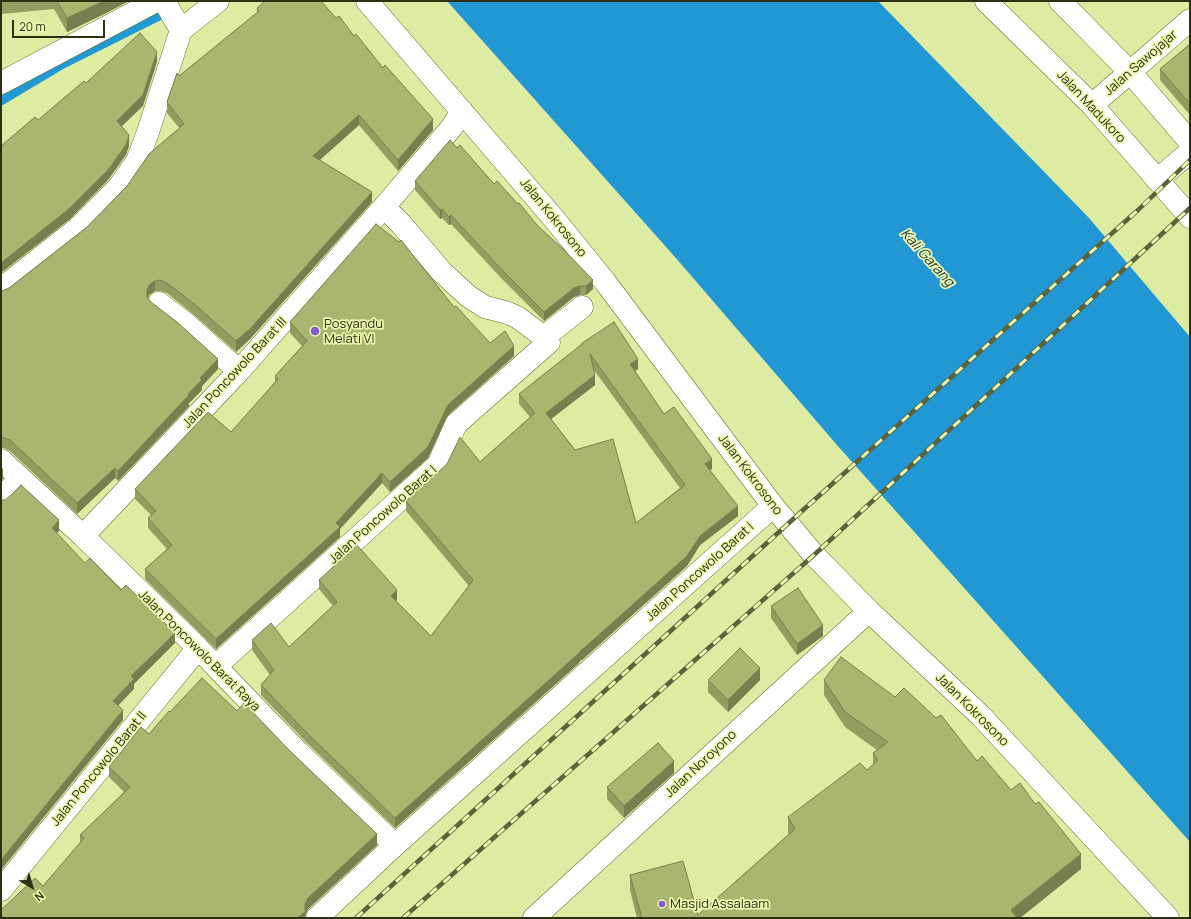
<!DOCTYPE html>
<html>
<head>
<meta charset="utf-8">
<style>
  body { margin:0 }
  #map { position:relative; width:1191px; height:919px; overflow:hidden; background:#ddeba3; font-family:Manrope,sans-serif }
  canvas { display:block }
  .frame { position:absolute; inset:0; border:2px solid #2c3013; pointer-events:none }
  .north { position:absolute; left:12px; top:867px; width:40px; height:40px; -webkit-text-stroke:3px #eaf8af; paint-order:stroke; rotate:142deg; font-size:11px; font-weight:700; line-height:16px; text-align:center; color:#2c3013 }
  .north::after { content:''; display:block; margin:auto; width:14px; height:18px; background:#2c3013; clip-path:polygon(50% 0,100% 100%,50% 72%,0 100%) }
  .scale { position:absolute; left:12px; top:20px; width:93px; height:18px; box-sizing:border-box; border:2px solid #2c3013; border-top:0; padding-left:5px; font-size:12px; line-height:14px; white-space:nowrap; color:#2c3013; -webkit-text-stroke:3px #eaf8af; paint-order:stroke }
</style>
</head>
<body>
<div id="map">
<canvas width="1191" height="919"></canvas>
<div class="frame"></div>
<div class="north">N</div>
<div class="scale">20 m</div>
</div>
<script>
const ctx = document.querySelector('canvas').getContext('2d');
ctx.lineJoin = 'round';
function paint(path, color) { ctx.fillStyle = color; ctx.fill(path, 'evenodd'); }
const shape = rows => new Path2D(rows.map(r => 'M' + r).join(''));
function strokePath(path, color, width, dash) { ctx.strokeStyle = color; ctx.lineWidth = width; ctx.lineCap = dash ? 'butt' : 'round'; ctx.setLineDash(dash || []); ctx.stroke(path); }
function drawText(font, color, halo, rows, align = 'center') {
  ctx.font = font + ' Manrope,sans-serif'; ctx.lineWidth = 3.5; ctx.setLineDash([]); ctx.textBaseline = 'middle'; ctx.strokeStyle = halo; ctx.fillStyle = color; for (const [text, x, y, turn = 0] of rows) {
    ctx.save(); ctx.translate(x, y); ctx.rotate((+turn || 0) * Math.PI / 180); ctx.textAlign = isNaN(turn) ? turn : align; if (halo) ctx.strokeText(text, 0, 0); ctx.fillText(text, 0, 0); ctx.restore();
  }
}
paint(shape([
  [447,1,878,1,1089,218,1190,337,1190,842,837,445,675,257]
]), '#2198d3');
strokePath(shape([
  [1,101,63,64,165,13]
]), '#2198d3', 9);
const minor = shape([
  [367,1,555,220,606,283,773,506,814,555,869,611,981,716,1168,918],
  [986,1,1092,105,1190,217],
  [1060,1,1130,72,1190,142],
  [181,30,218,1],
  [1,83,156,1],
  [1092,105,1190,20],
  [1157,180,1190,152],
  [384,207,401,224,442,272,468,296,485,307,508,313,517,317,544,337],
  [1,289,78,228,118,188,137,161,148,132,181,30,164,1],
  [159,303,185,323,239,371],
  [1,460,83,536,198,648,298,752,395,845],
  [1,498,20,479],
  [83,536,239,371,384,207,452,127,462,111],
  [216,666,438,465,456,424,549,342,544,337,582,307],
  [1,890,198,648],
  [317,918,395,845,773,506],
  [534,918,869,611]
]);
strokePath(minor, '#67722d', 23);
strokePath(minor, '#fff', 22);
const rail = shape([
  [356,918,802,511,1138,210,1190,160],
  [403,918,814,555,1190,208]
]);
strokePath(rail, '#5c623a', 4.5);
strokePath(rail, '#eaf8af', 3, [9]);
paint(shape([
  [1,1,129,1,104,14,67,32,54,9,1,14],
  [257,8,336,18,354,36,383,68,433,130,398,171,359,125,320,160,372,202,250,339,236,352,193,314,167,293,160,291,155,291,149,295,148,298,151,302,218,369,202,386,202,390,189,403,189,406,118,481,115,478,77,514,10,451,4,448,1,448,1,291,2,291,9,288,87,227,127,186,180,129,167,113,167,102,179,76,257,13],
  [1190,44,1190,115,1160,80,1160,69],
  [457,148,537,225,593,289,586,295,580,295,574,297,544,321,502,279,451,224,449,225,442,218,440,219,415,190,415,181],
  [454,307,490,343,514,356,448,415,428,458,390,492,382,483,340,529,340,537,216,649,145,579,145,569,167,549,148,528,148,518,151,515,135,499,135,489,231,432,275,382,275,376,302,346,290,333,290,322],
  [582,343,638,369,635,371,664,414,712,469,710,470,738,516,700,545,687,566,582,660,582,659,578,664,395,828,307,743,261,695,261,685,270,675,252,650,252,640,289,647,333,606,319,589,319,580,397,600,396,601,431,636,469,586,406,511,406,501,480,462,530,417,519,404,519,394,582,345],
  [594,370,680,488,636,523,575,450,551,419,595,385],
  [771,606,823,636,797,655,771,618],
  [708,680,760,680,728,712,708,692],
  [824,680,977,761,1011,790,1081,869,1020,918,637,918,630,890,630,875,698,915,789,834,788,833,788,817,867,770,873,765,873,753,877,750,845,727,824,695],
  [149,734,377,845,308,909,306,913,306,918,1,918,43,886,80,844,80,835,124,792,109,777,109,767],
  [674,773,624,818,607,799,607,787]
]), '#929d60');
paint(shape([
  [104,1,129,1,104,14,67,32,67,18],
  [157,52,157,62,143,106,117,131,117,121],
  [359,115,359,125,313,166,313,156],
  [433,119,433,130,398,171,398,160],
  [129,135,129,146,126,155,108,180,70,219,1,273,1,263],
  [372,192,372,202,250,339,236,352,236,341],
  [442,209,442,218,440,219,440,210],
  [451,215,451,224,449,225,449,217],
  [593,280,593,289,586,295,586,286],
  [155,281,155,291,149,295,147,302,147,291,149,285],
  [580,286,580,295,574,297,544,321,544,312,574,288],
  [514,346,514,356,448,415,428,458,390,492,390,482,448,405],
  [218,359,218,369,202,386,202,390,189,403,189,406,118,481,118,471,188,394,200,378],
  [638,359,638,369,630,374,630,364],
  [595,375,595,385,546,423,546,413],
  [712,459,712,469,705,473,705,464],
  [3,468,3,479,1,480,1,470],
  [115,468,115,478,77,514,77,503],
  [382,473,382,483,340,529,340,537,216,649,216,639,336,523],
  [738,506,738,516,700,545,687,566,582,660,582,650,700,536],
  [59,520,59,531,52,538,52,528],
  [397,590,397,600,391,605,391,596],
  [823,625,823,636,797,655,797,644],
  [175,633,175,643,134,684,134,689,113,711,113,701,131,676],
  [582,649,582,659,578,664,395,828,395,818],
  [760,668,760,680,728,712,728,700],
  [123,710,123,720,1,870,1,860],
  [674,761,674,773,624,818,624,806],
  [377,834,377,845,308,909,306,913,305,912,305,918,297,918,308,898],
  [1081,854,1081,869,1020,918,1011,918,1011,910]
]), '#777f4e');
const building = shape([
  [57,1,104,1,67,18,57,1],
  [265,1,321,1,336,18,339,16,354,36,356,34,383,68,385,65,433,119,398,160,359,115,313,156,372,192,250,329,236,341,193,303,167,283,160,280,155,281,149,285,147,291,147,297,151,302,177,322,218,359,200,378,202,380,188,394,189,395,118,471,115,468,77,503,10,440,4,438,1,438,1,291,2,291,9,288,87,227,127,186,149,154,184,124,167,102,177,73,179,76,259,11,257,8,265,1],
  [140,33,157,52,143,95,117,121,129,135,126,145,108,170,70,208,1,263,1,146,35,117,38,120,84,81,86,83,140,33],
  [1190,44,1190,104,1160,69,1190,44],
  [450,140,457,148,460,145,494,184,497,181,518,204,519,203,537,225,564,250,593,280,586,286,580,286,574,288,544,312,502,270,451,215,449,217,442,209,440,210,415,181,450,140],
  [376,224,399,242,401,240,454,307,456,306,490,343,505,331,514,346,448,405,428,447,390,482,382,473,336,523,340,527,216,639,145,569,172,545,148,518,156,511,135,489,208,412,231,432,278,379,275,376,307,341,290,322,376,224],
  [614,322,638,359,630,364,664,414,674,407,712,459,705,464,738,506,700,536,687,556,582,650,582,649,578,654,395,818,307,733,261,685,274,670,252,640,271,623,289,647,337,602,319,580,357,545,397,590,391,596,431,636,473,580,406,501,447,464,460,437,480,462,535,413,519,394,582,344,582,343,614,322],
  [590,354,685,485,636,523,613,439,575,450,546,413,595,375,590,354],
  [21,485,59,520,52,528,85,563,90,558,121,590,126,585,175,633,131,676,134,679,113,701,123,710,1,860,1,500,5,500,10,496,21,485],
  [798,588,823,625,797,644,771,606,798,588],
  [740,648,760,668,728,700,708,680,740,648],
  [841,657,895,697,904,688,936,718,941,715,977,761,982,756,1011,790,1020,783,1035,804,1039,802,1081,854,1011,910,1017,918,642,918,630,875,683,861,698,915,795,829,788,817,860,763,867,770,878,760,873,753,888,742,845,712,824,680,841,657],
  [202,678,237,711,244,703,289,750,377,834,308,898,305,904,305,910,306,914,305,912,297,918,1,918,1,910,35,878,43,886,84,838,80,835,130,787,109,767,141,727,149,734,169,711,170,712,202,678],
  [658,743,674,761,624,806,607,787,658,743]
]);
paint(building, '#aab670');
strokePath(building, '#777f4e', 1);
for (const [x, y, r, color] of [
  [315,331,5,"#865ad4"],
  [662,904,4,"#865ad4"]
]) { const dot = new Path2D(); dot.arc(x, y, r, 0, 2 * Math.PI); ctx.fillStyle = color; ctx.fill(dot); strokePath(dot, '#eaf8af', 1.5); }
drawText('13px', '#2c3013', '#eaf8af', [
  ["Jalan Sawojajar",1141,63,-41],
  ["Jalan Madukoro",1091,107,47],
  ["Jalan Kokrosono",553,218,51],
  ["Jalan Poncowolo Barat III",235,373,-47],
  ["Jalan Kokrosono",750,475,53],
  ["Jalan Poncowolo Barat I",383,515,-42],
  ["Jalan Poncowolo Barat I",700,572,-42],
  ["Jalan Poncowolo Barat Raya",199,651,45],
  ["Jalan Kokrosono",972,710,45],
  ["Jalan Noroyono",701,764,-43],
  ["Jalan Poncowolo Barat II",99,769,-51]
]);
drawText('13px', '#2c3013', '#eaf8af', [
  ["Posyandu",324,324],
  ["Melati VI",324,339],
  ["Masjid Assalaam",670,904]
], 'left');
drawText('italic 14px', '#1b3240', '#eaf8af', [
  ["Kali Garang",927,258,48]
]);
</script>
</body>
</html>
